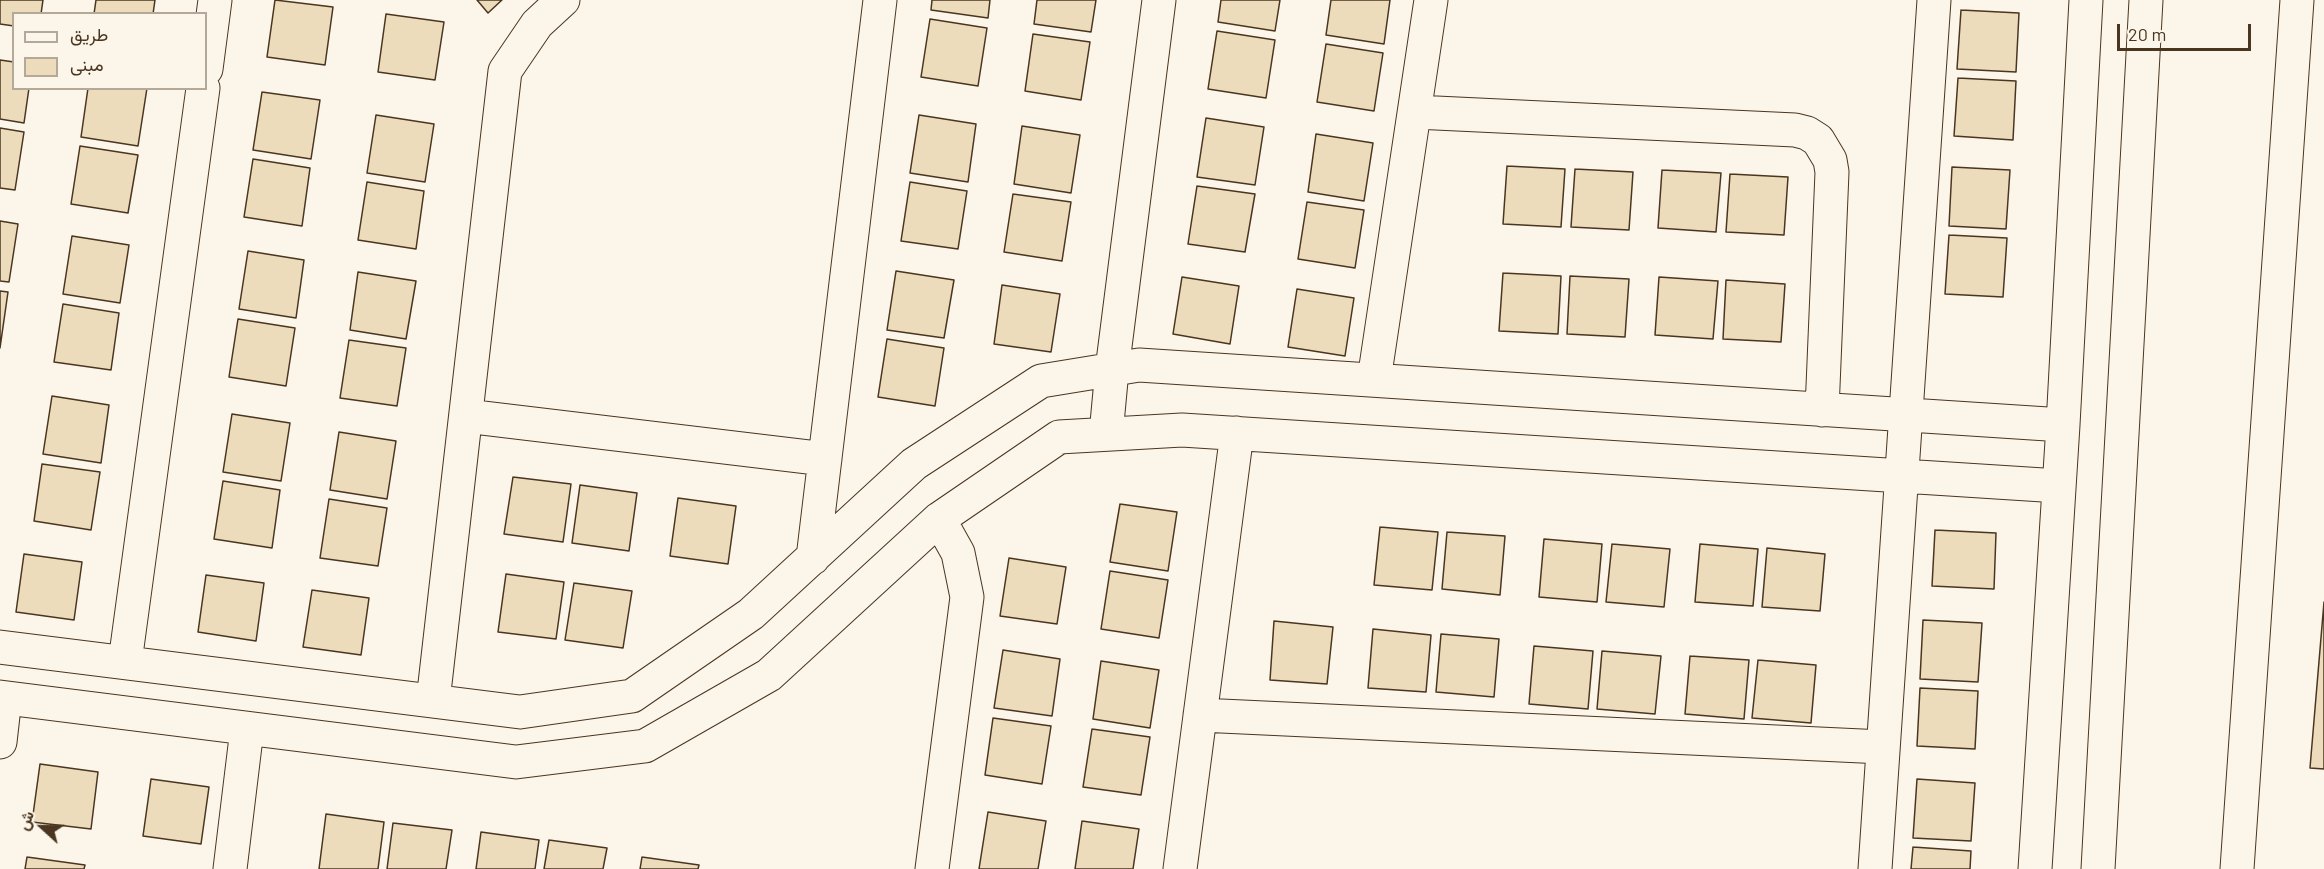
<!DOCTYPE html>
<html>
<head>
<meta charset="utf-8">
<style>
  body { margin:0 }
  #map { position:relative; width:2324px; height:869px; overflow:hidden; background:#fbf6e9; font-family:Barlow,Vazirmatn,sans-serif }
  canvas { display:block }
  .legend { position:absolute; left:12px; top:12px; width:195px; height:78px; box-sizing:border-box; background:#fbf6e9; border:2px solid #b4a999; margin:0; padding:8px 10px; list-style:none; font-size:18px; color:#4a3520 }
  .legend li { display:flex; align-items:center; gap:12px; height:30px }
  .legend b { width:30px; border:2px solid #b4a999 }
  .north { position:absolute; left:12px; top:797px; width:60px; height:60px; -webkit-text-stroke:4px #fbf6e9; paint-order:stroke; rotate:291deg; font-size:16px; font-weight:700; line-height:24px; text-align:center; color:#4a3520 }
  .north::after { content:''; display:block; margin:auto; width:21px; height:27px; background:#4a3520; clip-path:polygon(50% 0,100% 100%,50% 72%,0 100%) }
  .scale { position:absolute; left:2117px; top:24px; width:134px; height:27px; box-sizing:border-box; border:3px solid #4a3520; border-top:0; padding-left:8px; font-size:18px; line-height:21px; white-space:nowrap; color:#4a3520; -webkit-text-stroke:4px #fbf6e9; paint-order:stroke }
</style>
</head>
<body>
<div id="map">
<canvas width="2324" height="869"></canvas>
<ul class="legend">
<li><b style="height:8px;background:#fbf6e9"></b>طريق</li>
<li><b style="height:16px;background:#ecdcbc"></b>مبنى</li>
</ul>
<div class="north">ش</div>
<div class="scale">20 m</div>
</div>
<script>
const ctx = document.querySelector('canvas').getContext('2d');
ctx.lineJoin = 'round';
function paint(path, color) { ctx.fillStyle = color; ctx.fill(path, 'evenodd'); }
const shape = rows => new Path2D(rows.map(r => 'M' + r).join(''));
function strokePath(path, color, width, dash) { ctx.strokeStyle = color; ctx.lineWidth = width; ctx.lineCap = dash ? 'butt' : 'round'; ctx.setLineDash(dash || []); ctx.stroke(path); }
const building = shape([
  [0,0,43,0,41,14,14,14,14,26,0,24,0,0],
  [96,0,155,0,153,14,94,14,96,0],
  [275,0,333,7,325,65,267,57,275,0],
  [477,0,502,0,488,13,477,0],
  [932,0,990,0,988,18,931,10,932,0],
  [1037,0,1096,0,1091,32,1034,24,1037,0],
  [1221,0,1280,0,1275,31,1218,22,1221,0],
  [1331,0,1390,0,1384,44,1326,35,1331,0],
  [1961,10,2019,13,2016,72,1957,69,1961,10],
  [386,14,444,22,435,80,378,72,386,14],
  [930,19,987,28,978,86,921,77,930,19],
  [1217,31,1275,40,1266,98,1208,89,1217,31],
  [1033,34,1090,42,1081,100,1025,91,1033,34],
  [1326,44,1383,53,1374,111,1317,102,1326,44],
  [0,60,14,62,14,88,29,88,24,123,0,119,0,60],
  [1958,78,2016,81,2013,140,1954,136,1958,78],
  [88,88,147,88,138,146,81,137,88,88],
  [262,92,320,100,311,159,253,150,262,92],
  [376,115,434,124,425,182,367,173,376,115],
  [919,115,976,124,968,182,910,173,919,115],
  [1206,118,1264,127,1255,185,1197,177,1206,118],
  [1022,126,1080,135,1071,193,1014,184,1022,126],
  [0,128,24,132,15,190,0,188,0,128],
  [1316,134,1373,143,1364,201,1308,192,1316,134],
  [80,146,138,155,128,213,71,204,80,146],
  [253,159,310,168,302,226,244,217,253,159],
  [1507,166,1565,169,1561,227,1503,224,1507,166],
  [1952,167,2010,170,2006,229,1949,226,1952,167],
  [1575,169,1633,172,1629,230,1571,227,1575,169],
  [1662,170,1721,173,1716,232,1658,228,1662,170],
  [1730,174,1788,177,1784,235,1726,232,1730,174],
  [367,182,424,191,416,249,358,240,367,182],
  [910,182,967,191,958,249,901,241,910,182],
  [1197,186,1255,194,1245,252,1188,244,1197,186],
  [1013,194,1071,202,1062,261,1004,252,1013,194],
  [1307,202,1364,210,1355,268,1298,259,1307,202],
  [0,221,18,224,9,282,0,281,0,221],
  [1949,235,2007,238,2003,297,1945,294,1949,235],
  [72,236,129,245,120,303,63,294,72,236],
  [248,251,304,260,296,318,239,309,248,251],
  [896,271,954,280,944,338,887,330,896,271],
  [358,272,416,281,406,339,350,330,358,272],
  [1503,273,1561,276,1558,334,1499,331,1503,273],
  [1570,276,1629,279,1625,337,1567,334,1570,276],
  [1182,277,1239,286,1230,344,1173,334,1182,277],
  [1659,277,1718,281,1713,339,1655,335,1659,277],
  [1726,280,1785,284,1781,342,1723,339,1726,280],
  [1002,285,1060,294,1051,352,994,344,1002,285],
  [1297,289,1354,298,1345,356,1288,347,1297,289],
  [0,291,8,292,0,348,0,291],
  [63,304,119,313,111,370,54,362,63,304],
  [238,319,295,328,286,386,229,377,238,319],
  [887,339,944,348,935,406,878,397,887,339],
  [349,340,406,348,397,406,340,398,349,340],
  [52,396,109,405,101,463,43,454,52,396],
  [232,414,290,423,281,481,223,472,232,414],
  [339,432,396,441,387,499,330,490,339,432],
  [42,464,100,472,91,530,34,521,42,464],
  [513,477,571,484,563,542,504,534,513,477],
  [223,481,280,490,272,548,214,539,223,481],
  [580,485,637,493,629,551,572,543,580,485],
  [678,498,736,506,728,564,670,556,678,498],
  [329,499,387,508,378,566,320,558,329,499],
  [1120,504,1177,512,1168,571,1110,562,1120,504],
  [1380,527,1438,532,1432,590,1374,585,1380,527],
  [1935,530,1996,533,1994,589,1932,586,1935,530],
  [1447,532,1505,536,1500,595,1442,589,1447,532],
  [1544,539,1602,544,1597,602,1539,597,1544,539],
  [1612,544,1670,549,1664,607,1606,602,1612,544],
  [1700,544,1758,549,1753,606,1695,602,1700,544],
  [1767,548,1825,554,1820,611,1762,607,1767,548],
  [24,554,82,562,74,620,16,612,24,554],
  [1009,558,1066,567,1057,624,1000,616,1009,558],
  [1110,571,1168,580,1159,638,1101,629,1110,571],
  [506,574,564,582,556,639,498,632,506,574],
  [206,575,264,583,256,641,198,632,206,575],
  [574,583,632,591,623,648,565,640,574,583],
  [312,590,369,598,361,655,303,647,312,590],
  [2324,602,2324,769,2310,768,2324,602],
  [1923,620,1982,623,1978,682,1920,679,1923,620],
  [1274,621,1333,627,1327,684,1270,680,1274,621],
  [1373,629,1431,635,1426,692,1368,688,1373,629],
  [1441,634,1499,639,1494,697,1436,692,1441,634],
  [1534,646,1593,651,1588,709,1529,704,1534,646],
  [1003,650,1060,659,1052,716,994,708,1003,650],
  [1602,651,1661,656,1655,714,1597,709,1602,651],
  [1690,656,1749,660,1744,719,1685,714,1690,656],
  [1758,660,1816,665,1811,723,1752,718,1758,660],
  [1101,661,1159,670,1150,728,1093,719,1101,661],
  [1920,688,1978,691,1975,749,1917,746,1920,688],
  [993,718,1051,726,1042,784,985,775,993,718],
  [1092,729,1150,737,1141,795,1083,787,1092,729],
  [40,764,98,772,91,829,32,822,40,764],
  [151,779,209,787,201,844,143,836,151,779],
  [1917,779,1975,783,1971,841,1913,838,1917,779],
  [988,812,1046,821,1038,869,979,869,988,812],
  [326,814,384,822,378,869,319,869,326,814],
  [1082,821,1139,829,1133,869,1075,869,1082,821],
  [393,823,452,830,446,869,387,869,393,823],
  [481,832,539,840,535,869,476,869,481,832],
  [549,840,607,848,603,869,544,869,549,840],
  [1913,847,1971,851,1970,869,1911,869,1913,847],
  [27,857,85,865,84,869,25,869,27,857],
  [642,857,699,865,698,869,640,869,642,857]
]);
paint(building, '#ecdcbc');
strokePath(building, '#4a3520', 1.5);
const minor = shape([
  [206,69,215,0],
  [1415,112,1795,130,1807,133,1818,140,1830,160,1832,172,1822,410],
  [1374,380,1431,0],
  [466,416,825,459],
  [1106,434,1112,370,1159,0],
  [813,558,880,0],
  [0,647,520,712,632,696,751,614,914,464,1041,381,1139,365,2063,425],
  [125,662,203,88],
  [0,697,516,762,645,746,769,675,939,519,1059,437,1182,430,2059,486],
  [433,701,505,71,537,24,563,0],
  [1200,715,1883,747],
  [0,742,5,698],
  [230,869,247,729],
  [932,869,967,597,958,553,939,519],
  [1180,869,1237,433],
  [1875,869,1934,0],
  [2035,869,2063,425,2086,0],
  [2098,869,2146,0],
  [2237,869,2297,0]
]);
strokePath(minor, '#4a3520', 35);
strokePath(minor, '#fbf6e9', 33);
</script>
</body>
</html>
